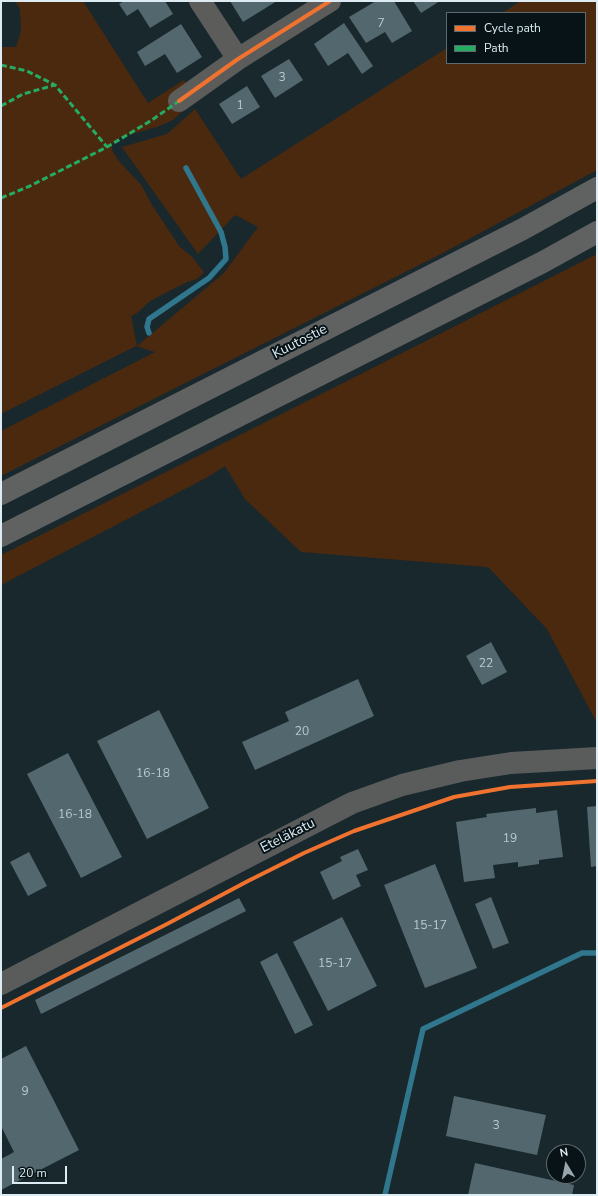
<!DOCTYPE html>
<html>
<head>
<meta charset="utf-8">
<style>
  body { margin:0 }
  #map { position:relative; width:598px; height:1196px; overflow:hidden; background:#19282d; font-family:"Nunito Sans",sans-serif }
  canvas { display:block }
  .frame { position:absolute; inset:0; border:2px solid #dcecf2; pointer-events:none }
  .legend { position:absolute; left:446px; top:12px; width:140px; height:52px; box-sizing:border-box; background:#081317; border:1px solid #5d6a6f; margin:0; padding:5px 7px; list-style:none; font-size:12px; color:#dcecf2 }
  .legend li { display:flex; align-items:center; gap:8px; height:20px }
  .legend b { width:20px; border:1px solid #5d6a6f }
  .north { position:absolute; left:546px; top:1144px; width:40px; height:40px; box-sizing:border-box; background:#081317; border:1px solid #5d6a6f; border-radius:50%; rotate:350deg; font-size:11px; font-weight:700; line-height:16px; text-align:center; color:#dcecf2 }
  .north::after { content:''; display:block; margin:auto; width:14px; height:18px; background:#98a7ad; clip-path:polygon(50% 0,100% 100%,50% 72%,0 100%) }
  .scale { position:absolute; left:12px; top:1166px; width:55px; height:18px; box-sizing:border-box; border:2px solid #dcecf2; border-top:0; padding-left:5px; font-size:12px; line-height:14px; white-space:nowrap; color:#dcecf2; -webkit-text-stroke:3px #081317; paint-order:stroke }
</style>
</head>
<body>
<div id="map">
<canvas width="598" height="1196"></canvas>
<div class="frame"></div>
<ul class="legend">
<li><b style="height:5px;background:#ef722f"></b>Cycle path</li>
<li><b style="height:5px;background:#26ab63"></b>Path</li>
</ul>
<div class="north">N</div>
<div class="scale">20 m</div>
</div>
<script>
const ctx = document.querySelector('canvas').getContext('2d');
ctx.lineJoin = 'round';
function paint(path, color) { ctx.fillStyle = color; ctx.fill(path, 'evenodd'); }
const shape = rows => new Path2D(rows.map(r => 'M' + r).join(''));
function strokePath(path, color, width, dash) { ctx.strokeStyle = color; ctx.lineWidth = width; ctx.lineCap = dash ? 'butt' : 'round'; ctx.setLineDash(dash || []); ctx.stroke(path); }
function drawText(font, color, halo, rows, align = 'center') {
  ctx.font = font + ' "Nunito Sans",sans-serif'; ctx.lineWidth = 4; ctx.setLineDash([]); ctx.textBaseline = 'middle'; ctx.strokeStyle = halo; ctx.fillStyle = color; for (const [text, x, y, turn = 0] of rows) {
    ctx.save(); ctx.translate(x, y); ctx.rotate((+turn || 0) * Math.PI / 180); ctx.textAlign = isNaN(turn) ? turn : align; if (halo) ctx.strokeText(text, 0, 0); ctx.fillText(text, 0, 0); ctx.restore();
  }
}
paint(shape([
  [15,1,83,1,148,103,184,80,196,99,173,120,157,127,121,137,112,144,112,150,118,160,142,186,152,205,179,246,192,257,204,272,197,279,187,282,150,301,137,313,131,316,137,346,224,273,258,227,235,215,198,254,122,147,167,134,195,109,241,179,447,48,447,63,585,63,585,13,502,13,521,1,597,1,597,170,441,254,1,476,1,431,155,352,136,346,1,414,1,47,16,47,21,31,20,9],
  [597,254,597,723,547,629,490,569,487,567,301,552,245,499,225,466,206,478,1,585,1,555,349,380]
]), '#4b290e');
strokePath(shape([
  [149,333,147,327,149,319,209,278,226,259,225,247,221,232,186,168],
  [385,1195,423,1029,582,953,597,953]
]), '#30768d', 5.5);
paint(shape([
  [124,1,165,1,173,14,150,28,138,9,127,16,119,4],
  [230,1,277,1,243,22],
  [376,1,394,1,412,31,392,43,385,32,366,43,349,17],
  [413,1,440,1,421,13],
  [344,23,373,66,362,74,348,53,328,66,314,44],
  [181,24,202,57,177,73,165,54,145,66,137,52],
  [289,59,303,80,275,98,261,76],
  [247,86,260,107,232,124,219,104],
  [491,642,507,672,482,685,466,656],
  [358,679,374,716,255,770,242,742,289,721,285,712],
  [159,710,209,808,147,839,97,741],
  [68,753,122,857,81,878,27,774],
  [597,806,597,866,591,867,587,807],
  [536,808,536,813,557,810,563,857,539,860,539,864,518,867,518,862,493,865,495,878,464,882,456,822,487,817,486,814],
  [358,849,368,870,356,875,361,886,333,900,320,872,342,861,340,857],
  [29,852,47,886,28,896,10,862],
  [435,864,477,968,425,988,384,885],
  [491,897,509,943,493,949,475,904],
  [239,898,246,911,41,1014,35,1000],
  [342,917,377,986,328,1011,293,942],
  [277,953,313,1025,295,1034,260,962],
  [26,1046,79,1150,1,1190,1,1159,14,1152,1,1126,1,1059],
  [454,1096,546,1115,537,1155,446,1136],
  [475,1163,574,1185,572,1195,468,1195]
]), '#52676e');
strokePath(shape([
  [200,1,238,59],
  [179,101,238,59,330,1]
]), '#5c5c5b', 22);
strokePath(shape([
  [1,984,352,803,402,785,460,771,511,763,597,758]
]), '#5a5c5c', 22);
strokePath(shape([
  [1,494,523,229,597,188],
  [1,536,543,262,597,232]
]), '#606262', 22);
strokePath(shape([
  [1,65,27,71,55,85],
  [1,106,23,94,55,85,107,147],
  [1,198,30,186,107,147,152,120,179,101]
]), '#26ab63', 3, [6, 3]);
strokePath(shape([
  [179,101,238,59,330,1],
  [1,1008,167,924,248,881,304,853,354,831,454,797,510,787,597,781]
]), '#ef722f', 4);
drawText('12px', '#bacbd1', null, [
  ["7",381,24],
  ["3",282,78],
  ["1",240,106],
  ["22",486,664],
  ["20",302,732],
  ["16-18",153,774],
  ["16-18",75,815],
  ["19",510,839],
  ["15-17",430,926],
  ["15-17",335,964],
  ["9",25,1092],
  ["3",496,1126]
]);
drawText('14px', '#dcecf2', '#081317', [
  ["Kuutostie",300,342,-27],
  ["Eteläkatu",288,836,-27]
]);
</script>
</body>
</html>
